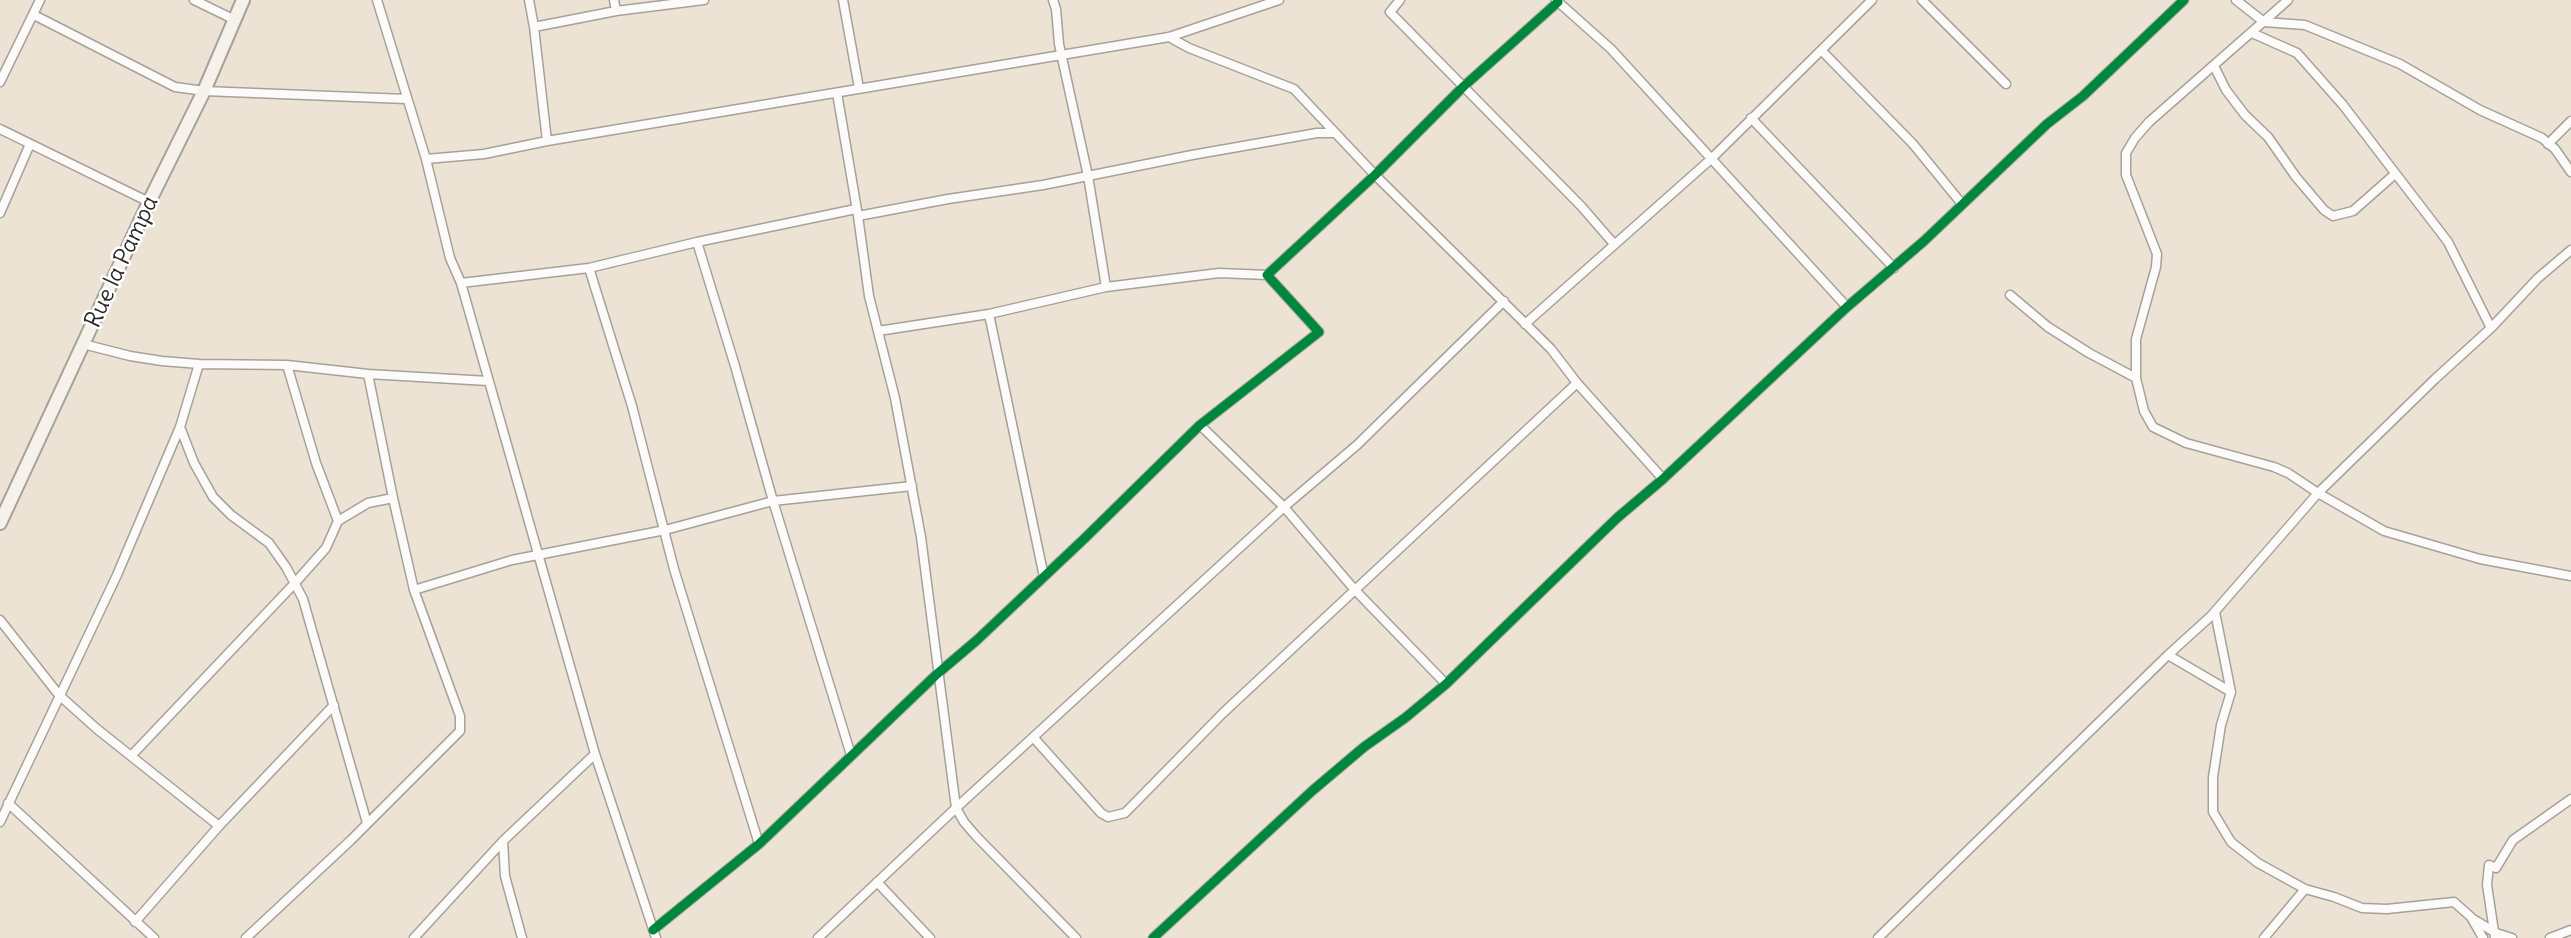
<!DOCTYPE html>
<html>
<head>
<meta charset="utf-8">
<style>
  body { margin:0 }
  canvas { display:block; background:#ece3d5 }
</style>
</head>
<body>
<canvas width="2571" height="938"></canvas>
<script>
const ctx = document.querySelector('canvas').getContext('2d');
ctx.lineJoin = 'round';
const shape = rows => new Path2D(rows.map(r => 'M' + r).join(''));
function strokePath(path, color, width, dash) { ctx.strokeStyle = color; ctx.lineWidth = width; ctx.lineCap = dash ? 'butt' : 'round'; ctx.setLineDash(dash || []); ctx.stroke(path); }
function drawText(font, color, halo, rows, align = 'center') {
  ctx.font = font + ' Delius,sans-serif'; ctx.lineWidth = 5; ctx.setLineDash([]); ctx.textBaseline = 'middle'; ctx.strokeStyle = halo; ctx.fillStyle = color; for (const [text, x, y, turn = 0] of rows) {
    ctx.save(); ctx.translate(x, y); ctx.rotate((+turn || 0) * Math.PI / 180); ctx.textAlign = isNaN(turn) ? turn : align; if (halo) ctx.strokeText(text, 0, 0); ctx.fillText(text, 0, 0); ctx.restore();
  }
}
const street = shape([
  [194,0,233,19],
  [377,0,426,159,450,258,461,283,595,754,656,938],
  [529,0,534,27,547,141],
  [614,0,616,11],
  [843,0,859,88],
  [1053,0,1056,9,1059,44,1088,176,1106,287],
  [1400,0,1390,12,1581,206,1614,244],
  [1556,0,1611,49,1847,307],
  [1922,0,2006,84],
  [2236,0,2264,22,2305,25,2400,64,2480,110,2542,138,2555,149,2571,172],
  [2288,0,2149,122,2135,138,2126,153,2126,175,2157,254,2156,267,2136,339,2136,378,2144,411,2153,427,2186,443,2274,467,2288,473,2318,493,2384,531,2480,559,2571,576],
  [34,15,175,87,204,91,406,99],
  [534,27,616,11,704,0],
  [2252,33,2297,53,2343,105,2448,242,2491,328],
  [1169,37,1189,48,1294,89,1375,175,1551,349,1577,383,1663,479],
  [1822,51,1913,144,1962,204],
  [2214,66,2226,90,2245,115,2268,137,2296,177,2324,210,2333,216,2353,211,2395,174],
  [0,82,40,0],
  [837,93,858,216,869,296,895,398,921,537,956,808,964,822,976,836,1076,938],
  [1751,118,1894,268],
  [0,129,149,202],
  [2548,144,2571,121],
  [426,159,484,154,547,141,1169,37,1279,0],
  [0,213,30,144],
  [858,216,948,199,1043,185,1192,155,1317,133,1333,133],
  [589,268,632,406,674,569,759,844],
  [461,283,589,268,697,242],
  [2010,295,2048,327,2089,353,2136,378],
  [989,314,1044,577],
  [1525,324,1711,159,1872,0],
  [878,331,989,314,1106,287,1219,273,1267,275],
  [83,344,130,356,162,361,199,364,287,365,368,374,488,381],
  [287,365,316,463,338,521],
  [368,374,393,498],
  [1200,425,1284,507,1354,589,1446,684],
  [180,427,194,463,213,497,231,515,269,543,286,567,303,599,367,823],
  [2215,612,2231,692,2221,725,2213,777,2213,812,2231,842,2258,863,2305,889],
  [0,620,59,695,97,729,219,826],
  [2168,655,2231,692],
  [1033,737,1101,813,1108,817,1125,813,1223,713,1577,383],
  [132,755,294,584,326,548,338,521,368,503,393,498,414,590],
  [851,755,773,501,735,366,697,242,856,209],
  [8,803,154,938],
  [0,822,117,575,180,427,199,364],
  [503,841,505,876,522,938],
  [877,882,930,938],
  [2473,919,2496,933,2512,938],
  [135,922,219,826,334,705],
  [653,930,759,844,937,674,977,640,1085,538,1200,425,1319,332,1267,275,1375,175,1464,86,1558,2],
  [246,938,351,840,460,731,460,716,414,590,512,560,665,530,773,501,912,486],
  [414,938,503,841,595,754],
  [818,938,956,808,1284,507,1357,445,1504,301],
  [1153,938,1312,791,1364,747,1405,718,1446,684,1617,518,1663,479,1847,307,1924,241,2047,124,2083,96,2184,0],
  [1878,938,2168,655,2211,616,2318,493,2435,379,2491,328,2538,278,2571,250],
  [2264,938,2305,889,2334,897,2362,908,2387,909,2454,902,2471,917,2483,938],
  [2495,938,2487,885,2489,865,2496,868,2513,840,2571,799],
  [2550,938,2571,930]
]);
const secondary = shape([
  [0,523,149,202,204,91,243,0]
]);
strokePath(street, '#a6a199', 11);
strokePath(secondary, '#a6a199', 16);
strokePath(street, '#fcfbf9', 8);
strokePath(secondary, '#f6f1eb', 12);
strokePath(shape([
  [653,930,759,844,937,674,977,640,1085,538,1200,425,1319,332,1267,275,1375,175,1464,86,1558,2],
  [1153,938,1312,791,1364,747,1405,718,1446,684,1617,518,1663,479,1847,307,1924,241,2047,124,2083,96,2184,0]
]), '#00873e', 9);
drawText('23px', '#2b2b2b', '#fff', [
  ["Rue la Pampa",122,262,-65]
]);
</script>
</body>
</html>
